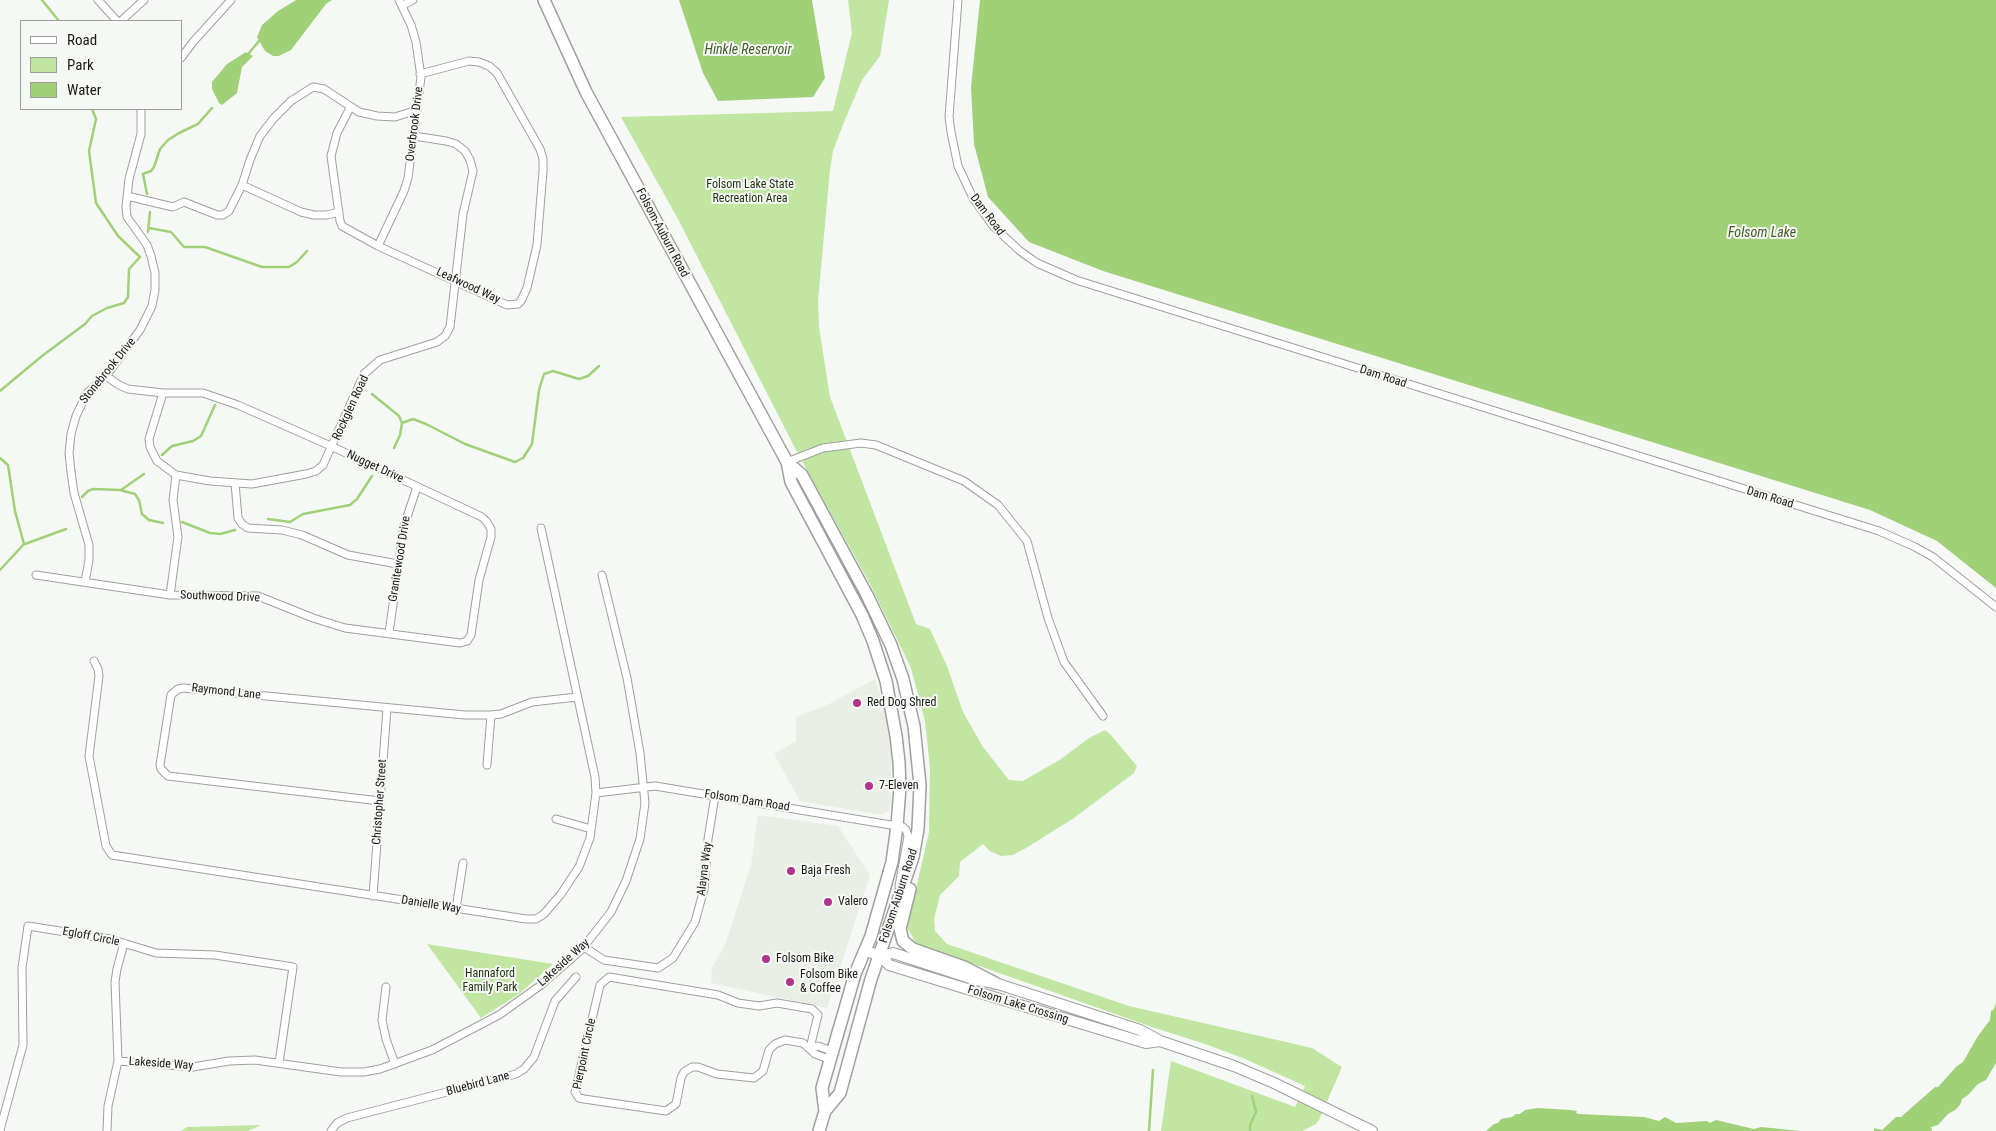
<!DOCTYPE html>
<html>
<head>
<meta charset="utf-8">
<style>
  body { margin:0 }
  #map { position:relative; width:1996px; height:1131px; overflow:hidden; background:#f6f8f5; font-family:"Roboto Condensed",sans-serif }
  canvas { display:block }
  .legend { position:absolute; left:20px; top:20px; width:162px; height:90px; box-sizing:border-box; background:#f6f8f5; border:1px solid #9e9f9d; margin:0; padding:6px 9px; list-style:none; font-size:15px; color:#191a18 }
  .legend li { display:flex; align-items:center; gap:10px; height:25px }
  .legend b { width:25px; border:1px solid #9e9f9d }
</style>
</head>
<body>
<div id="map">
<canvas width="1996" height="1131"></canvas>
<ul class="legend">
<li><b style="height:6px;background:#fff"></b>Road</li>
<li><b style="height:14px;background:#c0e6a2"></b>Park</li>
<li><b style="height:14px;background:#a0d178"></b>Water</li>
</ul>
</div>
<script>
const ctx = document.querySelector('canvas').getContext('2d');
ctx.lineJoin = 'round';
function paint(path, color) { ctx.fillStyle = color; ctx.fill(path, 'evenodd'); }
const shape = rows => new Path2D(rows.map(r => 'M' + r).join(''));
function strokePath(path, color, width, dash) { ctx.strokeStyle = color; ctx.lineWidth = width; ctx.lineCap = dash ? 'butt' : 'round'; ctx.setLineDash(dash || []); ctx.stroke(path); }
function drawText(font, color, halo, rows, align = 'center') {
  ctx.font = font + ' "Roboto Condensed",sans-serif'; ctx.lineWidth = 4; ctx.setLineDash([]); ctx.textBaseline = 'middle'; ctx.strokeStyle = halo; ctx.fillStyle = color; for (const [text, x, y, turn = 0] of rows) {
    ctx.save(); ctx.translate(x, y); ctx.rotate((+turn || 0) * Math.PI / 180); ctx.textAlign = isNaN(turn) ? turn : align; if (halo) ctx.strokeText(text, 0, 0); ctx.fillText(text, 0, 0); ctx.restore();
  }
}
paint(shape([
  [875,679,885,709,891,749,891,802,889,811,881,815,800,801,774,754,796,741,796,717,829,704],
  [758,815,838,826,870,875,827,1008,711,983,712,967,725,945,751,865]
]), '#e9efe5');
paint(shape([
  [848,0,889,0,880,56,862,80,844,122,833,151,830,169,818,301,819,327,830,397,916,624,930,629,947,666,963,712,983,747,1009,780,1023,781,1061,759,1089,738,1105,730,1111,735,1137,766,1134,773,1074,818,1026,848,1013,855,1001,856,990,851,983,844,960,862,959,876,940,895,934,919,935,931,947,944,1129,1006,1312,1048,1342,1067,1319,1120,1316,1124,1302,1131,1161,1131,1171,1061,1295,1107,1305,1086,1245,1059,1208,1045,1152,1027,917,944,907,928,929,832,930,768,925,721,911,668,869,582,797,452,678,219,621,117,833,111,852,33],
  [427,944,553,964,519,994,481,1018],
  [261,1125,248,1131,181,1131,187,1127]
]), '#c0e6a2');
paint(shape([
  [296,0,332,0,326,4,291,50,279,56,273,56,265,51,257,37,262,25,278,11],
  [679,0,812,0,825,78,813,97,718,101,703,73],
  [980,0,1996,0,1996,588,1937,541,1870,510,1103,271,1029,242,988,197,974,144,971,87],
  [246,52,253,56,242,67,237,93,222,105,219,103,212,89,212,82,227,64],
  [1996,1002,1996,1063,1986,1080,1978,1084,1968,1095,1962,1099,1960,1105,1955,1110,1948,1114,1938,1125,1931,1127,1932,1131,1874,1131,1874,1128,1882,1130,1896,1117,1901,1117,1935,1087,1938,1087,1956,1067,1963,1062,1978,1036,1990,1020,1991,1011,1994,1009],
  [1538,1108,1570,1110,1577,1111,1576,1113,1579,1114,1644,1117,1659,1121,1665,1117,1676,1123,1707,1121,1710,1123,1716,1120,1754,1129,1761,1127,1801,1131,1486,1131,1494,1124,1498,1123,1501,1119,1512,1117,1516,1114,1520,1114,1525,1110]
]), '#a0d178');
strokePath(shape([
  [42,0,59,21],
  [249,53,259,41],
  [147,194,143,174,151,171,154,167,160,149,168,140,179,133,198,124,212,108],
  [149,228,171,232,184,247,205,247,262,267,289,267,297,262,307,251],
  [148,232,150,212],
  [0,391,42,356,85,324,92,316,107,308,124,303,128,297,129,269,140,257,118,236,96,203,89,151,96,119,92,109],
  [372,394,399,416,402,423],
  [394,448,400,435,402,423,413,419,426,424,465,444,515,462,523,458,532,444,539,390,544,374,553,371,579,379,588,376,599,366],
  [162,455,172,446,193,441,201,436,215,405],
  [0,458,8,465,15,511,24,544,0,570],
  [121,490,144,474],
  [82,497,88,491,93,489,120,490,135,494,139,500,142,514,149,520,163,523],
  [268,519,290,522,303,514,350,505,357,499,372,476],
  [182,522,210,533,220,534,235,530],
  [25,544,66,529],
  [1149,1131,1153,1070],
  [1250,1131,1250,1125,1256,1112,1252,1096]
]), '#a0d178', 2.5);
const minor = shape([
  [98,0,117,21],
  [958,0,949,117,951,132,958,166,973,198,994,227,1020,251,1037,263,1076,280,1879,531,1915,547,1933,557,1996,607],
  [403,5,413,0],
  [121,21,144,0],
  [181,58,193,42,231,0],
  [350,108,337,133,331,156,340,221,342,226,378,246,507,305,518,304,521,301,527,288,537,245,543,171,543,159,540,149,497,73,489,66,479,62,469,61,420,74],
  [242,185,301,212,314,215,327,215,339,212],
  [127,196,173,207,184,202,217,215,223,215,229,211,242,185,250,160,260,136,274,118,291,101,313,87,324,89,359,112,377,116,395,117,417,110],
  [378,246,404,191,408,178,421,77,416,42,411,25,399,0],
  [163,393,149,439,150,447,157,461,176,475,210,481,252,484,306,474,316,471,323,465,364,374,380,360,437,342,445,336,450,327,463,214,473,171,470,160,465,151,456,144,446,141,414,136],
  [787,462,823,448,861,443,876,445,964,481,998,505,1027,541,1048,618,1064,662,1103,716],
  [235,483,238,518,242,524,248,528,282,530,302,535,348,555,398,564],
  [36,575,170,595,258,596,313,618,345,628,460,643,467,641,471,635,479,580,491,537,491,529,487,522,482,517,333,447,238,405,203,393,163,393,128,389,119,385,106,376],
  [85,582,89,560,89,545,74,493,71,472,69,453,71,434,76,416,87,393,106,376,140,330,152,306,155,290,155,273,151,256,147,245,127,217,126,207,129,179,141,134,141,109],
  [170,595,178,537,173,500,176,475],
  [389,633,404,526,417,487],
  [94,661,98,669,99,676,89,756,106,846,112,855,526,919,536,919,544,914,561,894,579,867,590,838,596,793,595,777,541,528],
  [487,765,491,715],
  [596,793,655,786,903,827,906,830,908,836,899,886],
  [380,801,168,776,161,769,160,765,171,695,178,689,183,688,465,715,491,715,501,714,532,702,577,697],
  [556,819,591,829],
  [373,896,387,708],
  [456,909,463,863],
  [584,947,604,960,658,968,673,958,695,922,704,889,708,839,715,796],
  [386,987,382,1020,386,1039,395,1064],
  [810,1048,818,1015,812,1009,777,1003,759,1006,738,1003,718,995,609,977,600,985,575,1092,579,1098,584,1099,666,1111,676,1104,681,1078,684,1072,692,1067,698,1067,717,1074,754,1078,763,1071,769,1050,775,1044,785,1040,803,1043,815,1054,831,1060],
  [810,1048,818,1046,834,1052],
  [118,1061,193,1067,229,1061,255,1060,341,1072,364,1072,380,1069,432,1050,499,1015,541,985,582,949,611,912,626,881,640,839,645,803,640,753,627,678,602,575],
  [0,1130,23,1045,22,968,28,926,110,939,156,953,215,955,293,967,279,1063],
  [107,1131,108,1106,118,1061,115,982,117,969,124,943],
  [331,1131,337,1123,347,1118,516,1074,524,1069,534,1057,555,1001,576,977]
]);
const secondary = shape([
  [866,951,881,956,889,965,1000,999,1146,1043,1160,1041],
  [881,956,893,953,976,980,995,983,1140,1030,1160,1041,1234,1066,1274,1083,1372,1131]
]);
const primary = shape([
  [544,0,586,92,787,462,791,482,862,615,873,641,886,681,896,736,899,762,900,787,897,826,892,862,871,936,855,974,822,1088,825,1111],
  [787,462,802,475,867,595,891,645,903,679,914,726,920,785,918,829,913,857,871,979,840,1093,825,1111,819,1131],
  [910,889,900,929,903,941,913,949,964,967,995,983]
]);
strokePath(minor, '#9ea09d', 9);
strokePath(secondary, '#9ea09d', 12);
strokePath(primary, '#9ea09d', 14);
strokePath(minor, '#fff', 7);
strokePath(secondary, '#fff', 10);
strokePath(primary, '#fff', 11);
for (const [x, y, r, color] of [
  [857,703,5,"#af368a"],
  [869,786,5,"#af368a"],
  [791,871,5,"#af368a"],
  [828,902,5,"#af368a"],
  [766,959,5,"#af368a"],
  [790,982,5,"#af368a"]
]) { const dot = new Path2D(); dot.arc(x, y, r, 0, 2 * Math.PI); ctx.fillStyle = color; ctx.fill(dot); strokePath(dot, '#f6f8f5', 2); }
drawText('12px', '#191a18', '#f6f8f5', [
  ["Overbrook Drive",415,124,-83],
  ["Dam Road",987,215,53],
  ["Folsom-Auburn Road",662,233,62],
  ["Leafwood Way",468,286,25],
  ["Stonebrook Drive",108,371,-51],
  ["Dam Road",1383,377,18],
  ["Rockglen Road",351,408,-65],
  ["Nugget Drive",375,467,25],
  ["Dam Road",1770,498,17],
  ["Granitewood Drive",400,559,-81],
  ["Southwood Drive",220,597,2],
  ["Raymond Lane",226,692,6],
  ["Folsom Dam Road",747,801,9],
  ["Christopher Street",380,802,-86],
  ["Alayna Way",705,869,-83],
  ["Folsom-Auburn Road",899,896,-72],
  ["Danielle Way",431,905,9],
  ["Egloff Circle",91,937,11],
  ["Lakeside Way",564,963,-42],
  ["Folsom Lake Crossing",1018,1005,17],
  ["Pierpoint Circle",585,1054,-78],
  ["Lakeside Way",161,1064,4],
  ["Bluebird Lane",478,1084,-15]
]);
drawText('12px', '#1d300b', '#f6f8f5', [
  ["Folsom Lake State",750,185],
  ["Recreation Area",750,199],
  ["Hannaford",490,974],
  ["Family Park",490,988]
]);
drawText('12px', '#191a18', '#f6f8f5', [
  ["Red Dog Shred",867,703],
  ["7-Eleven",879,786],
  ["Baja Fresh",801,871],
  ["Valero",838,902],
  ["Folsom Bike",776,959],
  ["Folsom Bike",800,975],
  ["& Coffee",800,989]
], 'left');
drawText('italic 14px', '#3f5e23', '#f6f8f5', [
  ["Hinkle Reservoir",748,50],
  ["Folsom Lake",1762,233]
]);
</script>
</body>
</html>
